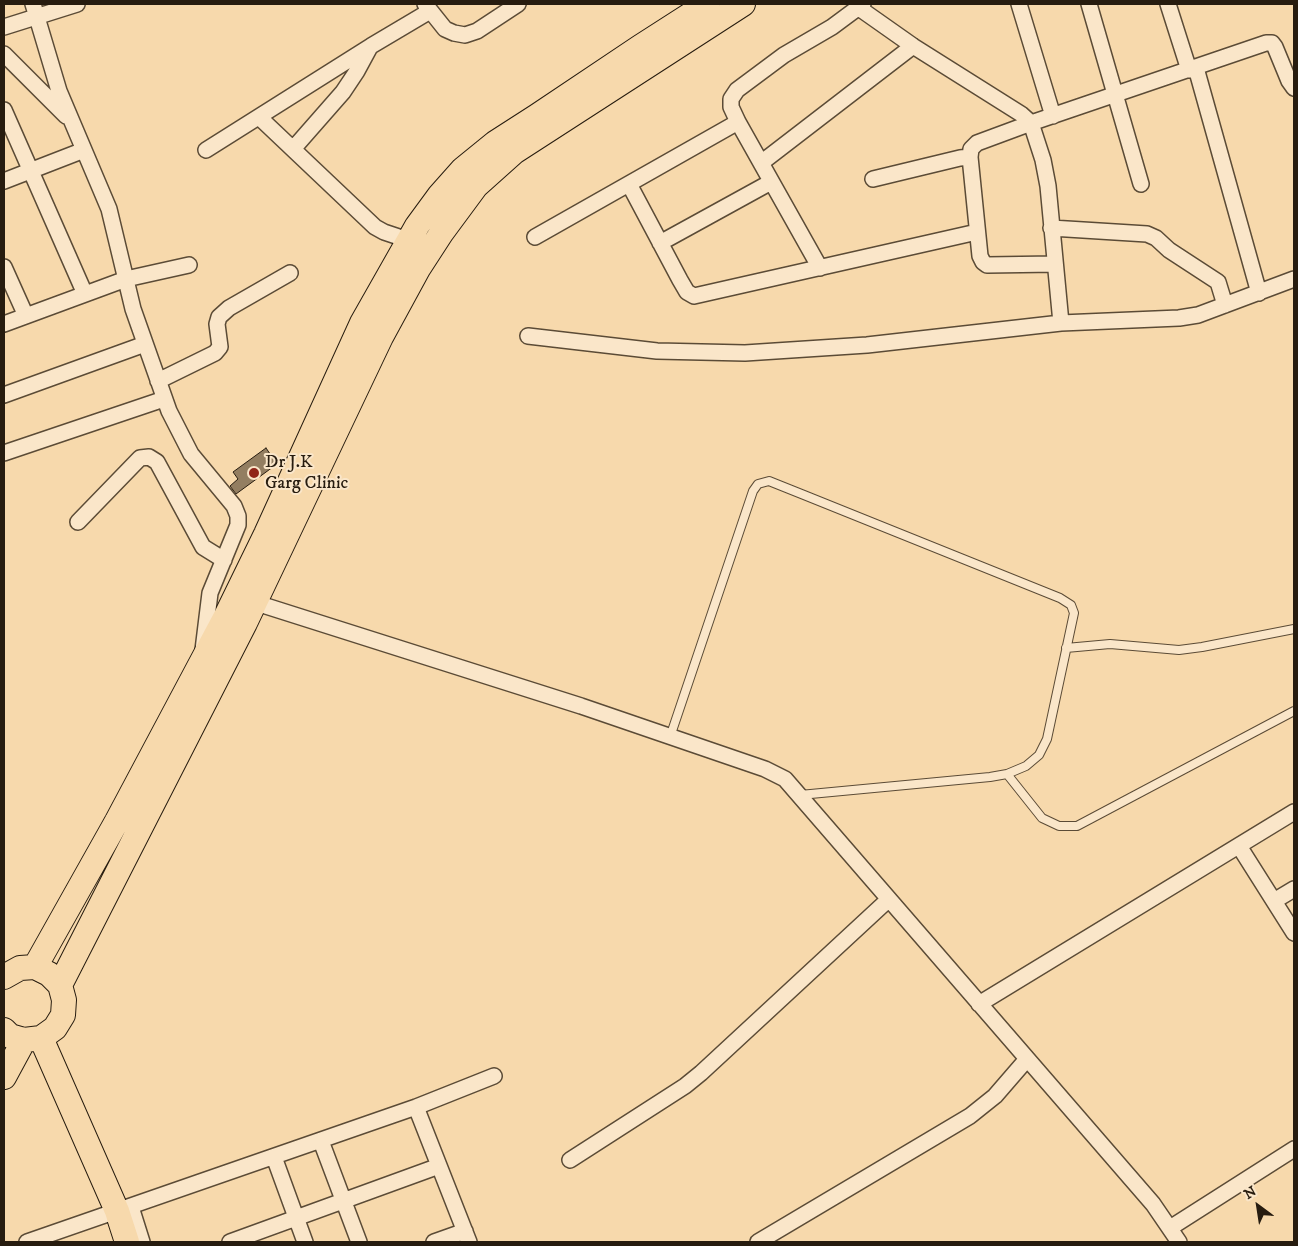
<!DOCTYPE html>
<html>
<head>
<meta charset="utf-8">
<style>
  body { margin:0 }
  #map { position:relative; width:1298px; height:1246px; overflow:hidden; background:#f7d9ac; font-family:"IM FELL DW Pica",serif }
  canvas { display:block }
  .frame { position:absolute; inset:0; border:5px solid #271c0f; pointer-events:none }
  .north { position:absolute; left:1233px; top:1181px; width:50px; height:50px; -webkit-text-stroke:4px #fae6c9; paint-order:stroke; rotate:329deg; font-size:14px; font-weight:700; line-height:20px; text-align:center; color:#271c0f }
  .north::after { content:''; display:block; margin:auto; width:18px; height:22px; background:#271c0f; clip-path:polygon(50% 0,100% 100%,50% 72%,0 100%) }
</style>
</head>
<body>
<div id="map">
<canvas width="1298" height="1246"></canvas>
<div class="frame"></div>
<div class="north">N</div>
</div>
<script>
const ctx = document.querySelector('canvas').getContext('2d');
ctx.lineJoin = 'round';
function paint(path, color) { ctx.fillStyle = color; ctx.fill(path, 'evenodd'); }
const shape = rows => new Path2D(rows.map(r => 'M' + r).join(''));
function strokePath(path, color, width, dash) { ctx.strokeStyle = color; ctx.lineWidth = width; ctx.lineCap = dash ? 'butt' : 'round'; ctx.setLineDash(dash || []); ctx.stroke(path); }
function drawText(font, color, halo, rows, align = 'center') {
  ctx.font = font + ' "IM FELL DW Pica",serif'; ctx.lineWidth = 4; ctx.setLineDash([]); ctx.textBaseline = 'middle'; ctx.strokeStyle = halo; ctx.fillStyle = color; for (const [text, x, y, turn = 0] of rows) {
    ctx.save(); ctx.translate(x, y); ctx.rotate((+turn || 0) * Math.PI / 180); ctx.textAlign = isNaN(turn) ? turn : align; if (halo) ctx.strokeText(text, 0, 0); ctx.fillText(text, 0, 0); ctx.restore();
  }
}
const building = shape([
  [266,448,277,464,236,494,230,486,238,479,233,472,266,448]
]);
paint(building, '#937e61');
strokePath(building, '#271c0f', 1);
const lane = shape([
  [1066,648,1110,644,1179,650,1202,647,1294,629],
  [670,737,753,491,758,484,769,481,804,495,1060,598,1071,605,1074,613,1047,739,1039,755,1026,766,1007,774,990,777,800,795],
  [1007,774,1042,818,1059,826,1077,826,1294,711]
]);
const street = shape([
  [33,4,59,91,109,209,133,309,169,411,191,454,234,506,238,516,238,525,210,593,203,650],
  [425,4,445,29,454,33,465,35,477,31,518,4],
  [1019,4,1053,116],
  [1089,4,1141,184],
  [1168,4,1189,70],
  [859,8,913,46,1021,114,1031,123,1043,160,1048,186,1061,323],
  [4,27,77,4],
  [4,54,66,116],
  [1196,68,1259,293],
  [4,110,85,294],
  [259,117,375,227,384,232,408,240],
  [293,149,343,92,357,71,370,47],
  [206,150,371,46,430,11],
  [761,163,913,46],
  [873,179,960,158,970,157],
  [4,181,84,150],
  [629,184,680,280,687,292,694,296,977,232],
  [1051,228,1147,234,1156,238,1169,250,1218,282,1225,305],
  [535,237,738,122],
  [660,243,771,182],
  [1055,264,987,265,983,262,980,256,970,157,971,149,977,143,1031,123,1266,43,1272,43,1275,47,1289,81,1294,88],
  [4,267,26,316],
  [820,268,738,122,731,107,731,99,737,90,784,55,832,27,863,4],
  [4,324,126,279,189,265],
  [528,336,657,351,745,353,867,345,1061,323,1179,318,1198,315,1294,279],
  [158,381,215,353,220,347,217,324,219,317,229,308,290,273],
  [4,395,145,344],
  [4,453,164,399],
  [78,522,140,458,149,457,157,462,203,547,224,560],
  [247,600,581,706,765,769,785,779,1153,1204,1179,1242],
  [1239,846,1294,933],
  [1274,901,1294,889],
  [979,1004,1294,812],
  [416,1107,469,1242],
  [321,1141,359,1242],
  [274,1157,305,1242],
  [570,1160,685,1086,701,1073,889,899],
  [131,1207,142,1242],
  [1170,1228,1294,1149],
  [27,1242,416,1107,494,1076],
  [230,1242,439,1166],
  [434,1242,465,1231],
  [758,1242,970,1116,995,1096,1027,1059]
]);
const primary = shape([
  [35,967,117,821,225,618,266,534,362,323,417,226,439,196,463,169,495,143,537,116,640,47,707,4],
  [4,977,20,968,35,967,49,974,60,985,64,1000,63,1015,55,1028,41,1038,24,1040,10,1036,4,1030],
  [60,985,245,623,381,337,418,269,442,232,476,186,514,152,743,4],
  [41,1038,117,1211,127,1242],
  [4,1077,24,1040]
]);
strokePath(lane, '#5b4b36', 10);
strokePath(street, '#5b4b36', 18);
strokePath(primary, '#271c0f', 26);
strokePath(lane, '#fae6c9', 8);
strokePath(street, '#fae6c9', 15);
strokePath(primary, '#f7d9ac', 24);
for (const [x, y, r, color] of [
  [254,473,6,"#8f2418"]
]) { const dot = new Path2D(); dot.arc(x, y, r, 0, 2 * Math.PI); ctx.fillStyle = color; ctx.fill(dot); strokePath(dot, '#fae6c9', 2); }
drawText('18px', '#271c0f', '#fae6c9', [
  ["Dr J.K",265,463],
  ["Garg Clinic",265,484]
], 'left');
</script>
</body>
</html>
